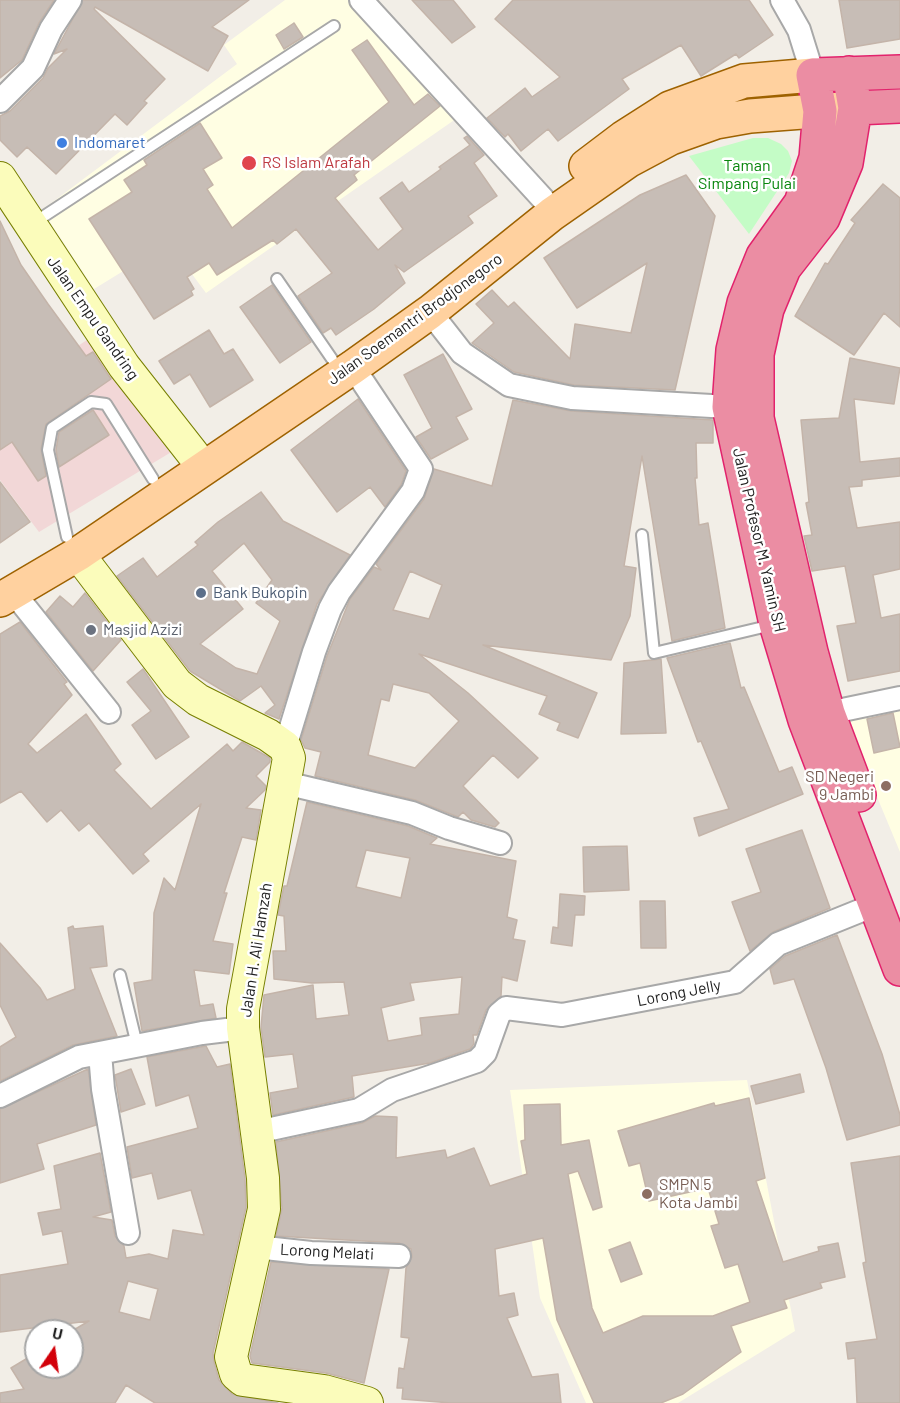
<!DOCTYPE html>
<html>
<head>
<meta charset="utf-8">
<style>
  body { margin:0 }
  #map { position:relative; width:900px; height:1403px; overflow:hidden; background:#f2eee7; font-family:Barlow,sans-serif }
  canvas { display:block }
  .north { position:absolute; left:24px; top:1319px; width:60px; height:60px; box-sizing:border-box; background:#fff; border:2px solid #a6a6a6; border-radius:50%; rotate:13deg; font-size:16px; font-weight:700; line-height:24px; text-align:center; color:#212121 }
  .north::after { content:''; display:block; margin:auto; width:21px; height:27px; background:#d20009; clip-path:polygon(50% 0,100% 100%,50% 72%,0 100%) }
</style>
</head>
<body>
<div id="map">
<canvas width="900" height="1403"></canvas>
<div class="north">U</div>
</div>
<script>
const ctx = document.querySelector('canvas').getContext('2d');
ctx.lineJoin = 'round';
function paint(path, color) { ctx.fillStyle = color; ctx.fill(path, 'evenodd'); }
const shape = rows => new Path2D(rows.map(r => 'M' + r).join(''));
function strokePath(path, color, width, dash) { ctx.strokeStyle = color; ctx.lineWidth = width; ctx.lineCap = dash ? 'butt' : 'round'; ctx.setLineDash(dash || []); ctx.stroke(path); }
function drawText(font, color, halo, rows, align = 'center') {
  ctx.font = font + ' Barlow,sans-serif'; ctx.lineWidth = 5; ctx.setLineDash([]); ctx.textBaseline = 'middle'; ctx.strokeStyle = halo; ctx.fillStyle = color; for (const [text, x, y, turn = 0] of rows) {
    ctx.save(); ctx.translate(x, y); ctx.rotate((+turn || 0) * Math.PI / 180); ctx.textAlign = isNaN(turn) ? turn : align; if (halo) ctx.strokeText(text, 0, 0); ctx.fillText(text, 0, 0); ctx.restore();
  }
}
paint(shape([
  [90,338,173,451,39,532,0,480,0,381,46,367]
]), '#f2d7d7');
paint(shape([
  [285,0,352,0,460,116,206,293,169,243,94,289,42,210,237,64,224,45],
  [900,709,900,852,845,720],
  [747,1080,795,1331,678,1403,586,1403,540,1298,510,1090]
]), '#fffee3');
paint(shape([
  [753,138,768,138,781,144,788,151,792,161,789,173,749,234,689,156]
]), '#c4fcc6');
const building = shape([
  [0,0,54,0,39,23,22,60,0,78,0,0],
  [83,0,249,0,212,27,228,36,208,71,95,7,94,9,165,79,144,101,147,103,127,125,115,114,56,174,27,147,17,157,0,140,0,116,10,111,43,78,48,68,67,49,54,54,83,0],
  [412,0,453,0,475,27,452,43,412,0],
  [513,0,749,0,773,35,739,58,736,54,701,76,681,45,622,79,629,89,558,141,548,129,521,151,508,134,505,137,487,118,525,88,532,97,560,77,495,19,513,0],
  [839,0,900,0,900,39,847,48,839,0],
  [294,23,303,37,284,49,276,35,294,23],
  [367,40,414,105,428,94,440,106,354,175,357,180,335,198,378,250,403,229,380,198,402,182,409,192,441,169,439,167,470,145,464,138,467,136,484,155,474,163,497,196,468,216,473,223,404,272,395,265,405,283,374,309,336,335,331,328,323,333,298,296,332,273,296,229,277,244,273,240,217,275,209,263,187,277,194,289,191,291,193,295,154,319,89,219,132,192,124,180,147,165,144,160,200,123,222,158,203,169,213,185,207,189,232,228,389,102,352,50,367,40],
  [686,175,715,216,675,390,574,385,514,372,472,343,494,323,476,304,492,290,508,307,514,302,570,359,575,324,631,333,647,263,577,308,544,258,640,195,686,175],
  [883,184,900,198,900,327,884,313,854,355,795,316,825,263,828,264,855,223,851,220,883,184],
  [0,221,21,265,48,304,86,356,93,352,111,379,46,424,41,449,46,476,38,481,12,442,0,450,0,221],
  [272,285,311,342,280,363,240,307,272,285],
  [209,330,224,354,233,349,253,380,210,407,190,374,174,384,159,361,209,330],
  [443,354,472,409,456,417,468,439,431,459,416,437,432,428,404,375,443,354],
  [850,358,900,368,894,404,854,399,860,462,900,458,900,476,862,480,862,486,849,487,857,528,900,522,900,569,873,575,881,618,900,614,900,671,848,681,837,626,856,623,845,566,812,571,804,536,812,535,806,503,809,502,801,420,839,418,850,358],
  [358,399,406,471,401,485,385,507,370,487,337,512,291,450,358,399],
  [513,400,571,411,713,420,713,443,696,443,697,478,695,478,699,525,708,523,725,628,672,641,642,456,624,566,636,568,630,616,611,660,483,645,597,693,578,738,557,730,560,723,539,714,547,696,419,654,468,693,538,758,518,778,493,755,463,786,499,823,495,827,471,820,463,812,458,817,415,800,315,776,321,752,305,748,301,740,327,656,350,599,374,567,381,570,376,564,424,499,434,469,492,486,513,400],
  [410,571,442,585,429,619,393,610,410,571],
  [393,684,429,693,459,721,415,768,368,755,381,699,389,701,393,684],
  [93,410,109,435,59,467,56,450,59,432,93,410],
  [0,482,30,522,0,543,0,482],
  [261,492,283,521,350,555,317,604,279,719,265,713,275,705,261,686,240,701,190,671,117,576,143,558,157,577,198,545,195,542,218,522,261,492],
  [244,543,272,580,256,603,280,621,257,674,236,668,200,644,243,609,212,571,244,543],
  [85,593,121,640,93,671,46,612,60,596,73,607,85,593],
  [20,622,67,682,64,684,72,695,28,744,37,753,86,714,121,764,114,770,151,809,227,744,233,751,242,742,270,758,270,762,256,776,266,786,265,790,246,808,261,810,256,840,242,837,224,893,227,893,213,941,233,944,229,974,194,970,200,1006,213,1004,216,1018,142,1031,134,983,152,980,154,913,164,878,175,890,201,804,143,854,149,861,133,874,89,823,79,831,61,810,47,822,21,791,0,803,0,634,20,622],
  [730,643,741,688,744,687,779,772,792,767,803,794,699,836,694,818,729,809,701,741,698,742,667,658,730,643],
  [661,659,666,733,621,734,624,663,661,659],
  [143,669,189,737,156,759,132,725,151,711,127,682,143,669],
  [893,713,900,747,874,753,867,719,893,713],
  [307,802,408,826,437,838,430,844,516,861,507,917,517,920,513,939,525,941,517,981,502,977,501,996,486,1010,477,1035,473,1035,474,1044,470,1049,430,1063,352,1076,354,1097,273,1115,270,1093,298,1088,293,1054,265,1057,261,1027,264,995,313,985,316,1019,349,1015,344,982,312,983,274,979,273,951,286,951,284,916,278,915,284,886,287,886,307,802],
  [366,850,410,858,401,898,356,887,366,850],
  [462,977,459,1014,420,1018,422,1035,388,1041,381,1008,414,1000,410,983,462,977],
  [802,830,830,908,773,932,750,951,732,902,761,892,746,849,802,830],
  [627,846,629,890,584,892,583,847,627,846],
  [560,894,585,896,584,915,575,915,572,946,551,943,553,927,558,928,560,894],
  [640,901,665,901,666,948,641,948,640,901],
  [73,926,74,929,103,926,107,966,90,968,117,1036,73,1045,0,1081,0,1047,16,1037,0,1005,0,943,40,988,47,1000,75,989,68,928,73,926],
  [837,935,882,1054,900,1115,900,1125,847,1140,826,1068,794,979,774,984,770,969,785,956,837,935],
  [206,1046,217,1067,230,1064,245,1179,246,1207,213,1353,214,1362,219,1380,232,1394,278,1403,155,1403,126,1385,115,1403,0,1403,0,1393,24,1389,11,1368,36,1353,36,1367,72,1367,72,1331,89,1321,0,1332,0,1275,68,1264,62,1231,43,1235,38,1213,61,1209,54,1166,100,1153,111,1212,93,1217,112,1220,115,1236,124,1246,126,1258,149,1254,168,1259,173,1230,204,1235,191,1190,158,1199,152,1173,132,1178,127,1147,198,1128,189,1095,156,1106,147,1057,206,1046],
  [128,1281,158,1289,150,1320,119,1312,128,1281],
  [88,1069,96,1125,37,1144,44,1169,0,1183,0,1109,88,1069],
  [131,1069,145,1104,121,1112,115,1075,131,1069],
  [800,1074,804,1092,756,1104,751,1086,800,1074],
  [749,1098,765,1178,756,1181,783,1262,819,1251,818,1247,838,1243,845,1277,820,1283,822,1288,784,1300,787,1308,731,1326,741,1352,683,1394,661,1403,594,1403,557,1320,543,1238,495,1249,499,1296,514,1293,518,1315,507,1318,532,1377,558,1374,561,1403,451,1403,402,1399,403,1388,397,1388,399,1368,404,1369,409,1338,401,1337,406,1268,412,1257,411,1249,399,1243,276,1236,282,1208,276,1142,362,1123,375,1116,397,1117,396,1158,445,1150,447,1158,474,1148,490,1186,527,1174,521,1141,525,1140,524,1105,560,1104,561,1145,589,1140,602,1207,593,1210,578,1171,568,1174,592,1308,603,1333,643,1316,713,1316,750,1302,738,1264,725,1268,711,1226,719,1224,708,1188,649,1201,640,1163,629,1166,618,1131,714,1103,715,1106,749,1098],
  [900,1156,900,1403,857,1403,855,1358,848,1359,846,1343,877,1339,863,1263,866,1262,851,1163,900,1156],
  [630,1242,642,1274,621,1282,609,1250,630,1242],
  [271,1262,389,1269,364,1383,326,1373,252,1363,250,1356,271,1262]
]);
paint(building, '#c7bdb6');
strokePath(building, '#c4b4a9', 1.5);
const lane = shape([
  [32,224,334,26],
  [277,279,332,359],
  [642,535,654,653,772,625],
  [67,537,48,450,52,428,91,402,106,404,153,479],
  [120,975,137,1045]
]);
const street = shape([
  [361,0,543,199],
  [782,0,799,30,813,75],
  [0,101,33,68,51,29,70,0],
  [430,312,462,353,509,385,572,398,729,407],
  [13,592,109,712],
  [828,713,900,698],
  [285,747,314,652,330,609,339,592,413,491,421,469,353,367],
  [285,783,412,813,449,828,500,843],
  [100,1053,103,1089,128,1233],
  [0,1096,79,1057,202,1033,243,1028],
  [257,1132,359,1110,392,1090,477,1061,485,1053,499,1014,506,1008,562,1015,735,982,778,944,877,904],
  [256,1247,311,1253,399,1256]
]);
const secondary = shape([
  [0,178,124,366,193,454],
  [78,554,177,684,198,700,268,735,285,747,289,758,243,1009,243,1028,263,1178,264,1209,231,1357,236,1374,243,1380,324,1391,367,1403]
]);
const primary = shape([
  [586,166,623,138,670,108,744,81,813,75],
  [0,600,78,554,353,367,430,312,552,214,628,161,671,138,716,122,750,116,855,108]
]);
const highway = shape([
  [900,72,813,75,820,111,816,158,801,203,763,256,744,303,733,350,729,407,776,624,805,720,900,969],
  [849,73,855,108,846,163,823,218,784,268,767,309,757,354,757,418,811,652,828,713,859,795],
  [855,108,900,106]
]);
strokePath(lane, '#a8a8a8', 14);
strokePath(street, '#a8a8a8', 26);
strokePath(secondary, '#777f01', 34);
strokePath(primary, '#9e6200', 36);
strokePath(highway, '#e2226c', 36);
strokePath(lane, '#fff', 10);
strokePath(street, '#fff', 22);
strokePath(secondary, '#fbfcbb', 32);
strokePath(primary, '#ffd19f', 33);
strokePath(highway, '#eb8da3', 33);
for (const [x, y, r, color] of [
  [62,143,6,"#3f7fe0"],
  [249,163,8,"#e0444e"],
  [201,593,6,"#5c6f8a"],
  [91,630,6,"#6b7280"],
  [886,786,6,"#8d6e63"],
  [647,1194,6,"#8d6e63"]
]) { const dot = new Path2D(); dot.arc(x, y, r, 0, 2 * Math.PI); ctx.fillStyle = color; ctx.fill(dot); strokePath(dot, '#fff', 2); }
drawText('16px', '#366cbe', '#fff', [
  ["Indomaret",74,143]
], 'left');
drawText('16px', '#be3a42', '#fff', [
  ["RS Islam Arafah",262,163]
], 'left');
drawText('16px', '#08860d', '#fff', [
  ["Taman",747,166],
  ["Simpang Pulai",747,184]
]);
drawText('16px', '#212121', '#fff', [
  ["Jalan Empu Gandring",93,318,55],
  ["Jalan Soemantri Brodjonegoro",415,319,-36],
  ["Jalan Profesor M. Yamin SH",759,540,77],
  ["Jalan H. Ali Hamzah",256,950,-81],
  ["Lorong Jelly",679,993,-11],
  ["Lorong Melati",327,1252,3]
]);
drawText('16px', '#4e5e75', '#fff', [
  ["Bank Bukopin",213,593]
], 'left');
drawText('16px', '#5b616d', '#fff', [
  ["Masjid Azizi",103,630]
], 'left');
drawText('16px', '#785e54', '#fff', [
  ["SD Negeri",874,777],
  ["9 Jambi",874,795],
  ["SMPN 5",659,1185,"left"],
  ["Kota Jambi",659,1203,"left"]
], 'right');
</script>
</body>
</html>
